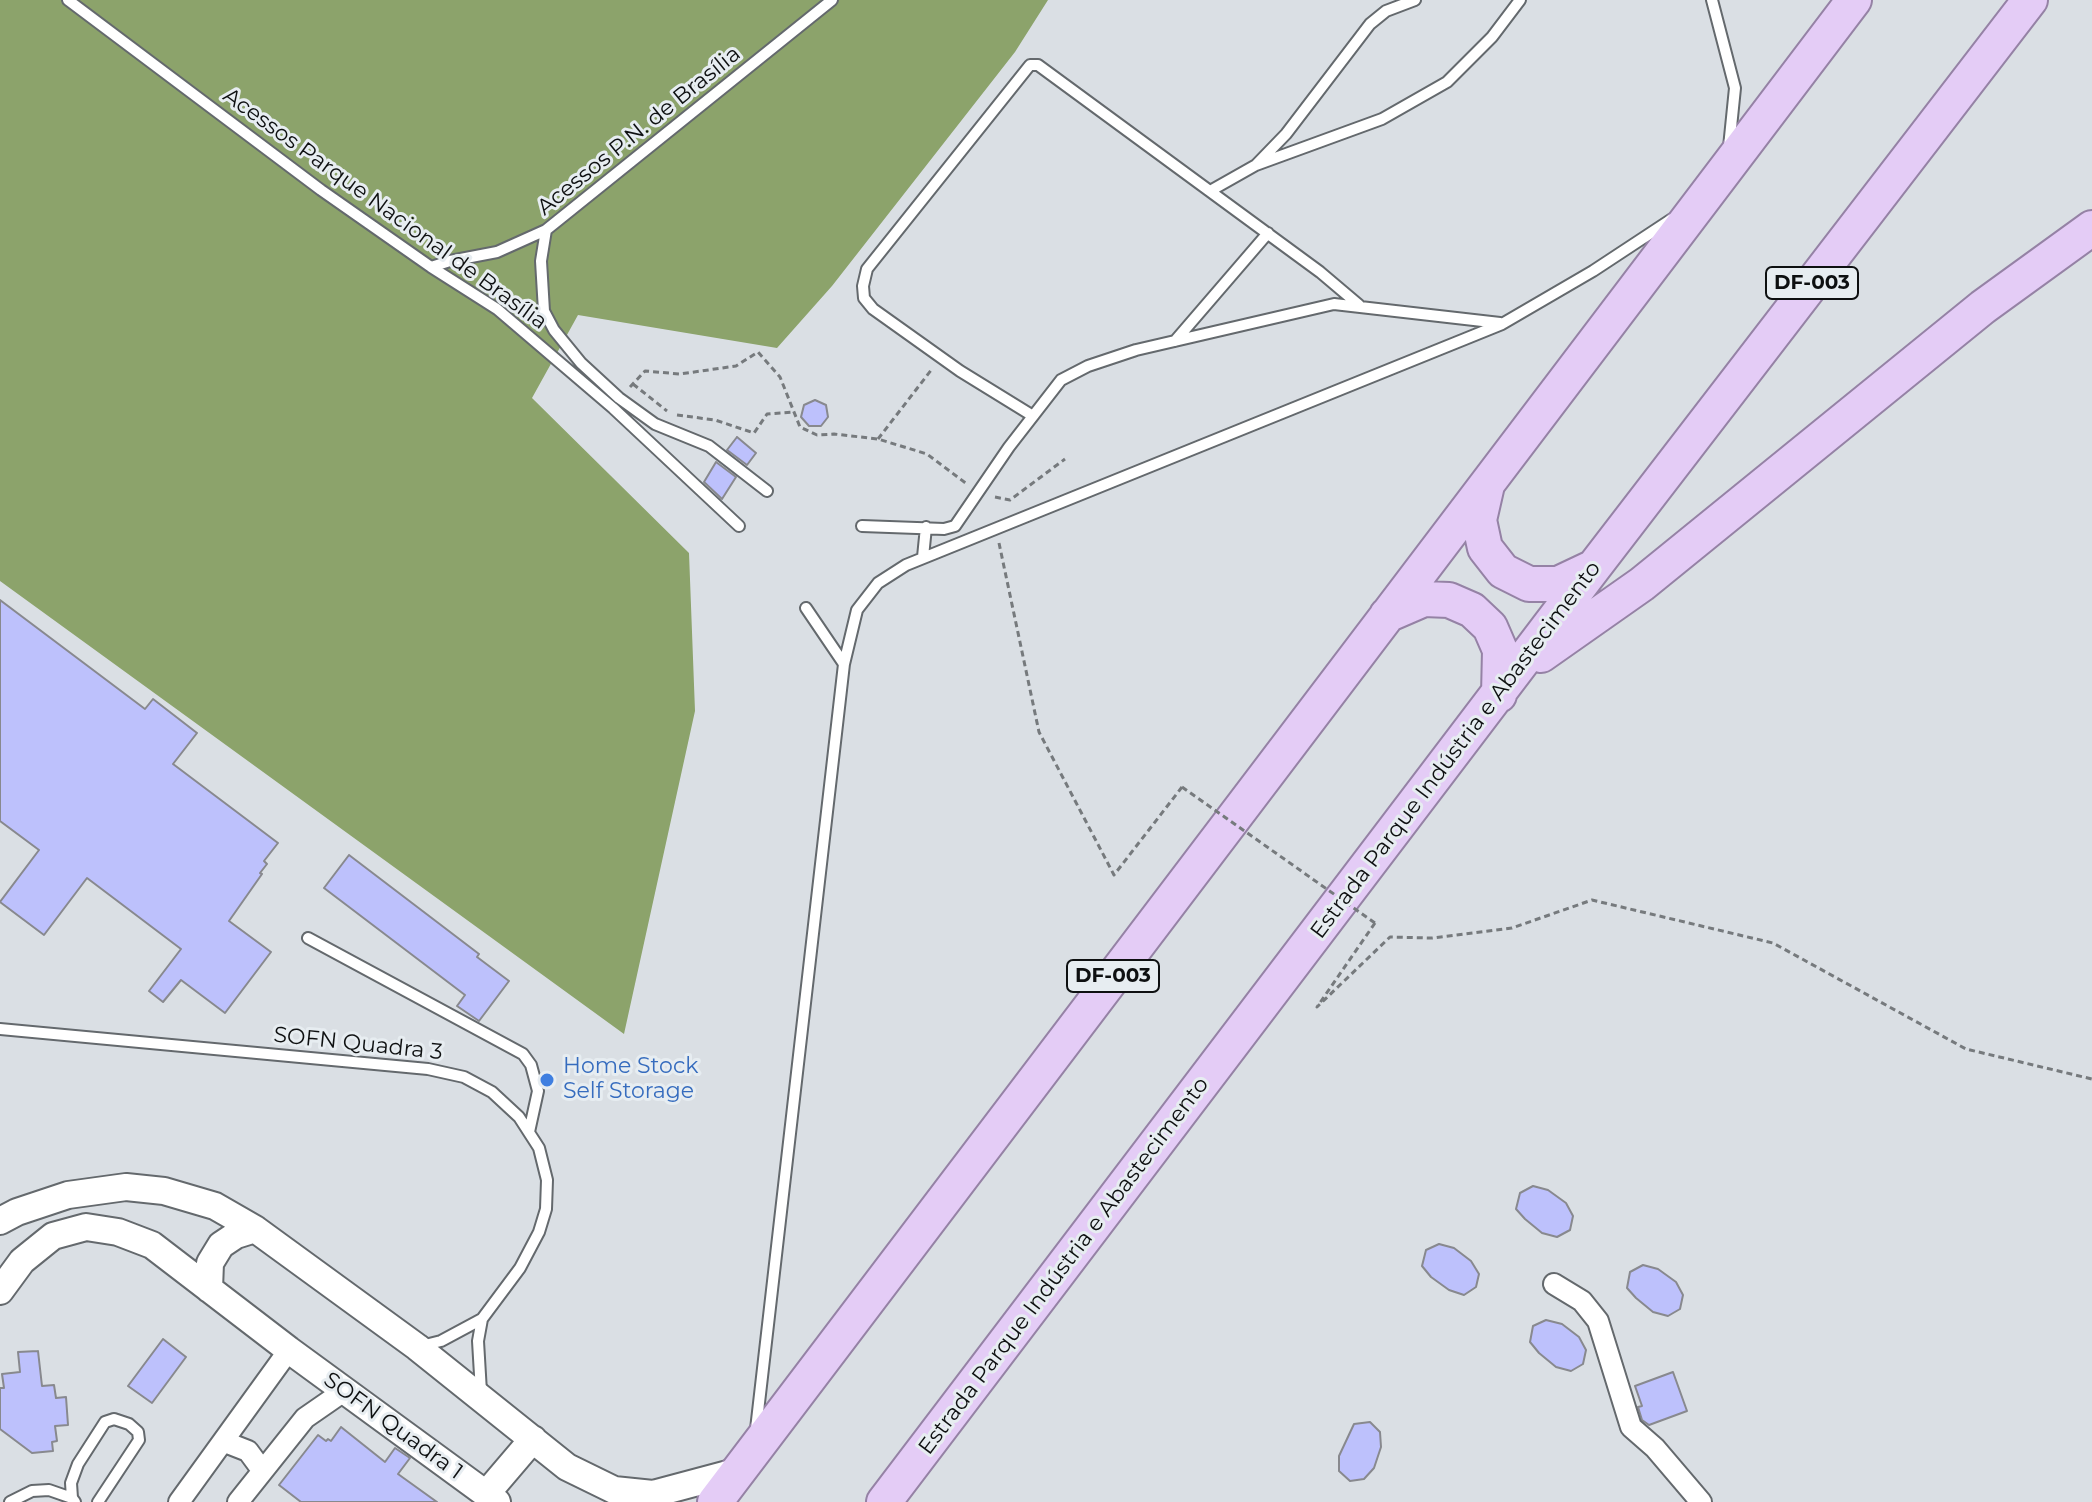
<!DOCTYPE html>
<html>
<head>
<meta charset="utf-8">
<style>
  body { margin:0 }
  canvas { display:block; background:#dadfe4 }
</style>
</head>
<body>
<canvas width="2092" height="1502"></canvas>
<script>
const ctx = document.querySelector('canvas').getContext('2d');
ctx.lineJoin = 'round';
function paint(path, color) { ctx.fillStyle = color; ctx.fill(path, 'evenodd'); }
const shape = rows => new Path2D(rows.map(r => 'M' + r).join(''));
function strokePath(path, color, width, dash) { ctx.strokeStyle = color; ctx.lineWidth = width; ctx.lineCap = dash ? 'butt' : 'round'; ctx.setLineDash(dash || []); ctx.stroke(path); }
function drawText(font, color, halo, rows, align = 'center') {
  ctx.font = font + ' Montserrat,sans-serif'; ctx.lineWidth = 6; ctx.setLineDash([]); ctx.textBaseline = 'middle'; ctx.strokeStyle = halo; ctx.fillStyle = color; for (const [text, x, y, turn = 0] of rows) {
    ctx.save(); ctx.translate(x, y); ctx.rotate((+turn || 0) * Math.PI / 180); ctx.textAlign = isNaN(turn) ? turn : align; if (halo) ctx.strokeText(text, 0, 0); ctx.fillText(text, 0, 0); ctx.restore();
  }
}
paint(shape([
  [0,0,1048,0,1015,52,832,286,777,348,578,315,532,398,689,553,695,711,624,1034,0,581]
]), '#8ca36b');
const building = shape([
  [815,400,826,405,828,417,821,426,809,426,801,417,804,405,815,400],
  [737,437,756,453,747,465,727,450,737,437],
  [716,462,736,477,722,499,704,482,716,462],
  [0,600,145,709,153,699,197,733,173,764,278,843,264,861,267,864,260,873,262,874,229,921,271,952,225,1013,181,980,163,1002,149,991,181,949,87,878,44,935,0,902,39,850,0,821,0,600],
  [349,855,479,954,477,957,509,981,479,1021,457,1006,465,995,324,888,349,855],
  [1533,1186,1548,1190,1566,1203,1573,1216,1570,1230,1557,1237,1542,1233,1525,1219,1516,1209,1520,1193,1533,1186],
  [1439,1244,1454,1248,1471,1261,1479,1274,1476,1287,1464,1295,1449,1290,1431,1277,1422,1266,1426,1250,1439,1244],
  [1643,1265,1658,1269,1676,1282,1683,1295,1680,1309,1668,1316,1653,1312,1636,1298,1627,1288,1630,1272,1643,1265],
  [1546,1320,1562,1324,1579,1337,1586,1350,1583,1364,1571,1371,1556,1367,1539,1353,1530,1342,1533,1326,1546,1320],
  [163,1339,186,1357,152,1403,128,1386,163,1339],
  [38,1351,42,1386,54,1385,56,1398,66,1397,68,1425,55,1426,57,1441,52,1442,53,1451,32,1453,0,1429,0,1388,4,1388,2,1374,20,1372,18,1352,38,1351],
  [1673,1372,1687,1411,1649,1425,1642,1420,1638,1407,1642,1406,1635,1386,1673,1372],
  [1370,1422,1380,1432,1381,1447,1374,1468,1364,1479,1350,1481,1339,1471,1339,1456,1354,1424,1370,1422],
  [341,1427,385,1462,395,1448,410,1458,398,1474,437,1502,301,1502,279,1485,318,1435,326,1441,328,1439,331,1441,341,1427]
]);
paint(building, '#bdc1fc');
strokePath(building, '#88898e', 2);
const service = shape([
  [68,0,321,190,431,267,497,309,613,408,739,526],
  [1712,0,1735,88,1729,147],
  [1256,165,1382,119,1447,82,1492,37,1520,0],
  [1210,191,1256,165,1286,134,1370,24,1386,11,1415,0],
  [546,230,541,261,544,311,554,330,581,363,619,398,655,424,709,446,767,491],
  [431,267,450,261,497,252,546,230,832,0],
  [1175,341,1268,233],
  [1033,416,960,371,873,309,864,298,863,286,867,269,1030,65,1038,65,1320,272,1359,305],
  [862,526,944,529,955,526,1009,447,1061,380,1088,366,1136,350,1334,304,1500,323],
  [923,557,926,527],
  [844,664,857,610,878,583,906,565,1502,324,1593,271,1672,219],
  [308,938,523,1054,531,1065,538,1091,529,1132],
  [0,1029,428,1069,464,1077,492,1092,519,1117,539,1148,547,1180,546,1209,539,1232,520,1268,482,1319,441,1341,421,1346],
  [481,1392,478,1341,482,1319],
  [756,1429,844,664,806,608],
  [10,1502,32,1491,49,1490,72,1498],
  [75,1502,72,1498,71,1483,78,1464,105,1422,114,1419,129,1424,138,1432,139,1440,98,1502]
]);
const minor = shape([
  [1554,1284,1582,1301,1598,1321,1631,1427,1655,1448,1701,1502],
  [225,1442,248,1451,262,1470],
  [179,1502,289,1350],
  [238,1502,305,1418,344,1391]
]);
const tertiary = shape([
  [0,1221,17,1212,68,1195,126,1187,164,1191,215,1206,255,1229,417,1347,567,1467,614,1490,653,1494,739,1471],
  [209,1289,210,1263,221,1245,236,1235,255,1229],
  [0,1291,22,1261,53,1236,86,1227,118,1232,152,1245,289,1350,497,1502],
  [487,1493,533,1439]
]);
const trunk = shape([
  [1487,485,1479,520,1485,548,1503,571,1529,584,1558,584,1594,567],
  [1387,615,1424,599,1449,600,1472,610,1490,627,1500,650,1499,695],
  [1541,655,1642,584,1983,307,2092,228],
  [715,1502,1854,0],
  [884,1502,1594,567,2030,0]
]);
strokePath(service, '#64696d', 14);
strokePath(minor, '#64696d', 24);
strokePath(tertiary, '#64696d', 30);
strokePath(trunk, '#9582a5', 38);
strokePath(shape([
  [633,384,667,411],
  [630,387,645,371,680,374,736,366,758,352,780,377,800,427,817,435,834,434,878,439,927,454,967,484],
  [677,415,715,420,754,433,767,414,793,412],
  [878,439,932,369],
  [995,497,1010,500,1065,459],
  [999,543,1039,732,1114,875,1182,787],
  [1375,923,1317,1007,1390,937,1432,938,1512,928,1592,900,1773,943,1966,1049,2092,1079]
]), '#767a7d', 3, [6, 4]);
strokePath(service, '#fff', 10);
strokePath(minor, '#fff', 20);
strokePath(tertiary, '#fff', 26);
strokePath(trunk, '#e4ccf6', 34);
strokePath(shape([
  [1182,787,1375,923]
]), '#767a7d', 3, [6, 4]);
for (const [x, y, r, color] of [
  [547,1080,8,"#3f7fe0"]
]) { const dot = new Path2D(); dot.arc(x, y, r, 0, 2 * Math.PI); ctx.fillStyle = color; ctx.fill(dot); strokePath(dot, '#e7edf1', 3); }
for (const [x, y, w] of [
  [1812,283,92],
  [1113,976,92]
]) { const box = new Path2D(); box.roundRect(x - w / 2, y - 16, w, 32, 6); ctx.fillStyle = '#e7edf1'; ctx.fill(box); strokePath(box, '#0e1011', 2); }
drawText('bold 20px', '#0e1011', null, [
  ["DF-003",1812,283],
  ["DF-003",1113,976]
]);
drawText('22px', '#0e1011', '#e7edf1', [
  ["Acessos P.N. de Brasília",639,131,-39],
  ["Acessos Parque Nacional de Brasília",385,209,36],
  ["Estrada Parque Indústria e Abastecimento",1456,750,-53],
  ["SOFN Quadra 3",358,1044,6],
  ["Estrada Parque Indústria e Abastecimento",1064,1266,-53],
  ["SOFN Quadra 1",393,1426,36]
]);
drawText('22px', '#366cbe', '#e7edf1', [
  ["Home Stock",563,1067],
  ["Self Storage",563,1092]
], 'left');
</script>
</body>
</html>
